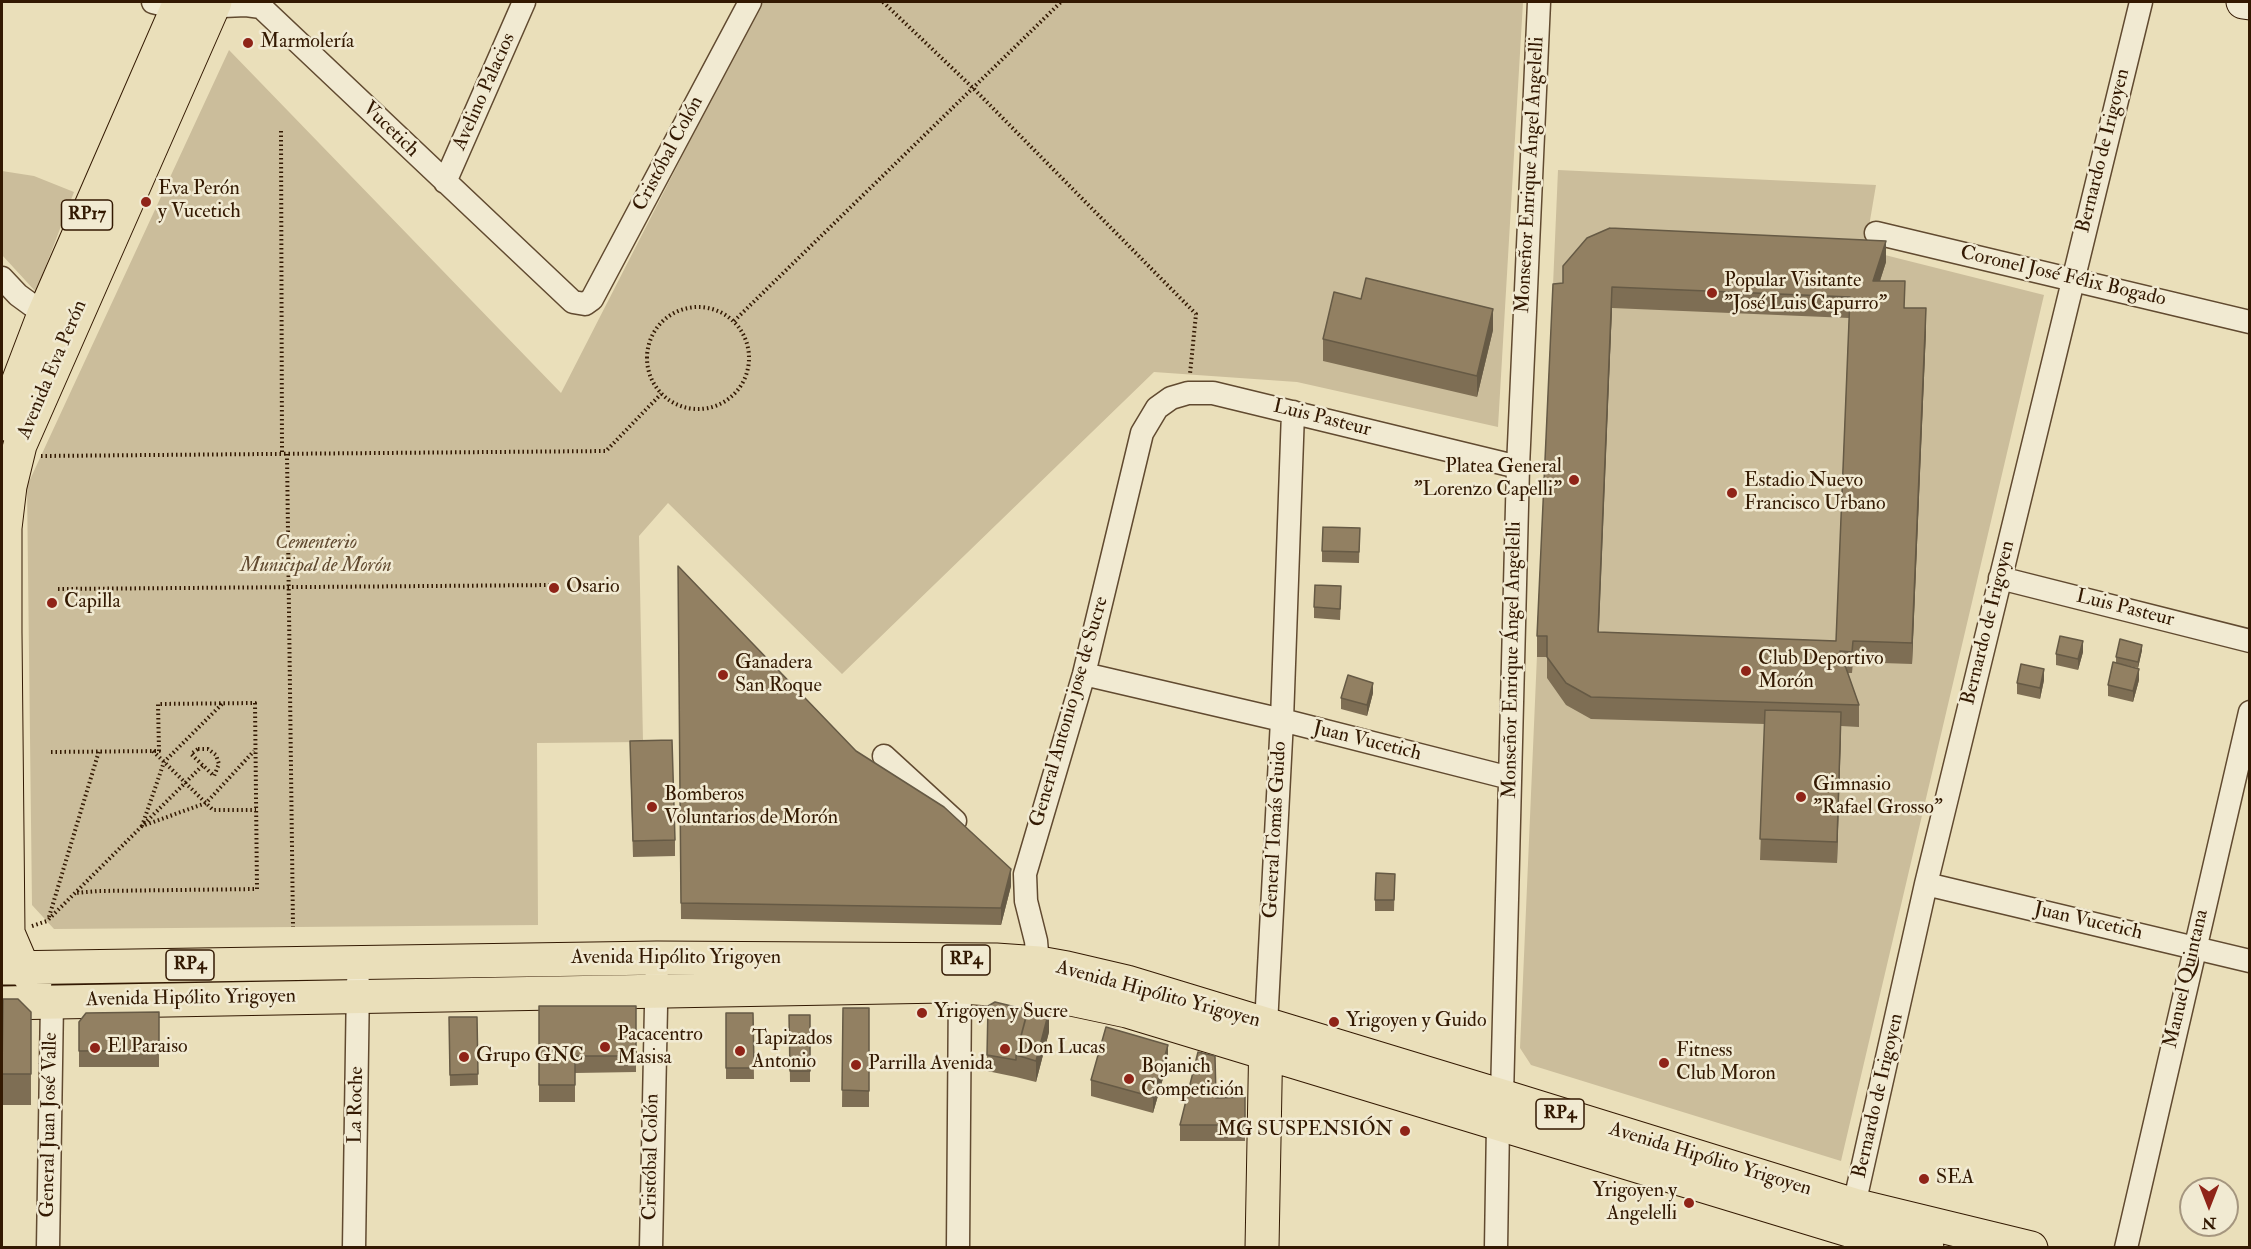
<!DOCTYPE html>
<html>
<head>
<meta charset="utf-8">
<style>
  body { margin:0 }
  #map { position:relative; width:2251px; height:1249px; overflow:hidden; background:#eadfba; font-family:"IM FELL Double Pica",serif }
  canvas { display:block }
  .frame { position:absolute; inset:0; border:3px solid #331902; pointer-events:none }
  .north { position:absolute; left:2179px; top:1177px; width:60px; height:60px; box-sizing:border-box; background:#f1ead2; border:2px solid #a5967f; border-radius:50%; rotate:180deg; font-size:16px; font-weight:700; line-height:24px; text-align:center; color:#331902 }
  .north::after { content:''; display:block; margin:auto; width:21px; height:27px; background:#8f2418; clip-path:polygon(50% 0,100% 100%,50% 72%,0 100%) }
</style>
</head>
<body>
<div id="map">
<canvas width="2251" height="1249"></canvas>
<div class="frame"></div>
<div class="north">N</div>
</div>
<script>
const ctx = document.querySelector('canvas').getContext('2d');
ctx.lineJoin = 'round';
function paint(path, color) { ctx.fillStyle = color; ctx.fill(path, 'evenodd'); }
const shape = rows => new Path2D(rows.map(r => 'M' + r).join(''));
function strokePath(path, color, width, dash) { ctx.strokeStyle = color; ctx.lineWidth = width; ctx.lineCap = dash ? 'butt' : 'round'; ctx.setLineDash(dash || []); ctx.stroke(path); }
function drawText(font, color, halo, rows, align = 'center') {
  ctx.font = font + ' "IM FELL Double Pica",serif'; ctx.lineWidth = 5; ctx.setLineDash([]); ctx.textBaseline = 'middle'; ctx.strokeStyle = halo; ctx.fillStyle = color; for (const [text, x, y, turn = 0] of rows) {
    ctx.save(); ctx.translate(x, y); ctx.rotate((+turn || 0) * Math.PI / 180); ctx.textAlign = isNaN(turn) ? turn : align; if (halo) ctx.strokeText(text, 0, 0); ctx.fillText(text, 0, 0); ctx.restore();
  }
}
paint(shape([
  [761,2,1523,2,1498,427,1297,382,1154,372,842,674,668,503,639,536,643,742,537,743,538,925,54,929,32,905,27,486,229,50,561,393],
  [1558,170,1876,185,1865,250,2044,295,1841,1161,1531,1065,1520,1048],
  [2,171,34,176,74,192,36,292,2,255],
  [327,976,327,982,54,987,54,980]
]), '#cbbd9b');
const street = shape([
  [153,2,177,8,246,5,261,7,573,302,585,304,592,299,750,2],
  [445,182,524,2],
  [1876,233,2250,322],
  [2,278,18,295,44,314],
  [2000,578,2250,641],
  [1084,674,1282,720,1510,778],
  [884,756,955,821],
  [1926,884,2250,961],
  [1039,975,1036,941,1026,901,1025,874,1084,674,1142,433,1157,408,1171,398,1188,393,1213,393,1518,467],
  [1266,1025,1282,720,1293,412],
  [1854,1205,1926,884,2141,2],
  [48,1248,52,1002],
  [354,1248,358,982],
  [651,1248,657,958],
  [958,1248,960,986],
  [1496,1248,1498,1124,1502,1096,1518,467,1539,2],
  [2126,1248,2250,712]
]);
const secondary = shape([
  [2243,2,2250,3]
]);
const primary = shape([
  [2,424,44,314,180,2],
  [2,968,657,958,996,960,1039,963,1067,968,1127,982,1502,1096,1854,1205,2031,1248],
  [35,982,23,968,8,933,5,633,5,528,10,486,20,445,215,2],
  [2,1003,944,986,1038,992,1127,1011,1855,1232,1927,1248],
  [1262,1248,1266,1032]
]);
strokePath(street, '#614a30', 25);
strokePath(secondary, '#331902', 35);
strokePath(primary, '#331902', 35);
strokePath(shape([
  [883,2,973,88,1196,314,1190,374],
  [281,131,282,454],
  '647 358a51 51 0 1 1 102 0a51 51 0 1 1-102 0Z',
  [734,321,1061,2],
  [287,454,293,927],
  [41,456,606,451,661,394],
  [58,589,554,585],
  [222,704,164,762,142,826,206,803,254,751],
  [198,749,208,749,216,755,219,764,214,776,191,754,198,749],
  [153,751,213,810,256,810],
  [51,752,159,751,158,704,255,703,257,889,99,891,75,893],
  [49,917,99,751],
  [32,926,47,921,203,765]
]), '#331902', 4, [1.5, 3]);
strokePath(street, '#f1ead2', 22);
strokePath(secondary, '#f1ead2', 33);
strokePath(primary, '#eadfba', 33);
paint(shape([
  [1886,262,1880,281,1926,330,1912,664,1853,662,1852,673,1848,673,1859,705,1859,727,1841,726,1837,863,1760,860,1765,724,1591,719,1566,705,1547,678,1547,657,1537,657,1537,636,1553,284],
  [1612,308,1849,318,1836,641,1598,632],
  [1493,330,1477,397,1323,361,1323,339],
  [1360,528,1359,563,1322,562,1322,551],
  [678,566,856,751,1011,886,1001,925,681,919],
  [1341,597,1340,620,1314,618,1314,607],
  [2142,650,2138,668,2116,663,2116,657],
  [2083,652,2078,670,2056,665,2056,654],
  [2044,680,2040,699,2017,694,2017,683],
  [2139,680,2133,702,2108,696,2108,685],
  [1373,693,1367,716,1341,709,1341,698],
  [630,757,675,840,675,856,633,857],
  [1395,874,1394,911,1375,911,1375,900],
  [3,999,31,1012,31,1105,2,1105],
  [539,1006,636,1006,636,1072,575,1073,575,1102,539,1102],
  [843,1008,869,1008,869,1107,842,1107],
  [159,1012,159,1067,79,1067,79,1022],
  [726,1013,753,1013,754,1079,726,1079],
  [789,1015,810,1015,810,1082,790,1082],
  [449,1017,477,1017,478,1085,450,1086],
  [1049,1032,1036,1082,1016,1077,987,1071,987,1055],
  [1168,1061,1153,1113,1091,1096,1091,1080],
  [1245,1097,1245,1141,1180,1141,1180,1125,1216,1098]
]), '#7e6e54');
paint(shape([
  [1886,241,1886,262,1873,302,1873,281],
  [1612,287,1612,308,1598,653,1598,632],
  [1926,308,1926,330,1912,664,1912,643],
  [1493,309,1493,330,1477,397,1477,376],
  [2083,641,2083,652,2078,670,2078,659],
  [2142,645,2142,650,2138,668,2138,662],
  [2044,669,2044,680,2040,699,2040,688],
  [2139,669,2139,680,2133,702,2133,691],
  [1373,683,1373,693,1367,716,1367,705],
  [1841,712,1841,734,1837,863,1837,842],
  [1011,869,1011,886,1001,925,1001,908],
  [1049,1011,1049,1032,1036,1082,1036,1061],
  [1168,1045,1168,1061,1153,1113,1153,1097]
]), '#665a45');
const building = shape([
  [1610,228,1886,241,1873,281,1905,281,1904,308,1926,308,1912,643,1853,641,1852,652,1840,651,1859,705,1591,697,1566,683,1547,657,1547,636,1537,636,1553,284,1563,283,1563,266,1587,238,1610,228],
  [1612,287,1850,297,1836,641,1598,632,1612,287],
  [1366,278,1493,309,1477,376,1323,339,1334,292,1361,299,1366,278],
  [1323,527,1360,528,1359,552,1322,551,1323,527],
  [678,566,856,751,944,807,1011,869,1001,908,681,903,678,566],
  [1315,585,1341,586,1340,609,1314,607,1315,585],
  [2060,636,2083,641,2078,659,2056,654,2060,636],
  [2120,639,2142,645,2138,662,2116,657,2120,639],
  [2113,662,2139,669,2133,691,2108,685,2113,662],
  [2021,664,2044,669,2040,688,2017,683,2021,664],
  [1348,675,1373,683,1367,705,1341,698,1348,675],
  [1765,710,1841,712,1837,842,1760,839,1765,710],
  [672,740,675,840,633,841,630,741,672,740],
  [1376,873,1395,874,1394,900,1375,900,1376,873],
  [3,999,18,999,31,1012,31,1074,2,1074,3,999],
  [995,1002,1028,1010,1016,1055,1016,1060,987,1055,988,1006,995,1002],
  [1029,1005,1049,1011,1036,1061,1016,1055,1029,1005],
  [539,1006,636,1006,636,1056,575,1056,575,1085,539,1085,539,1006],
  [843,1008,869,1008,869,1091,842,1090,843,1008],
  [159,1012,159,1050,79,1051,79,1022,86,1013,159,1012],
  [726,1013,753,1013,754,1068,726,1068,726,1013],
  [789,1015,810,1015,810,1071,790,1071,789,1015],
  [449,1017,477,1017,478,1074,450,1075,449,1017],
  [1106,1027,1168,1045,1153,1097,1091,1080,1106,1027],
  [1198,1052,1215,1056,1216,1098,1245,1097,1245,1125,1180,1125,1198,1052]
]);
paint(building, '#928062');
strokePath(building, '#665a45', 1.5);
for (const [x, y, r, color] of [
  [248,43,6,"#8f2418"],
  [146,202,6,"#8f2418"],
  [1712,293,6,"#8f2418"],
  [1574,480,6,"#8f2418"],
  [1732,493,6,"#8f2418"],
  [554,588,6,"#8f2418"],
  [52,603,6,"#8f2418"],
  [1746,671,6,"#8f2418"],
  [723,675,6,"#8f2418"],
  [1801,797,6,"#8f2418"],
  [652,807,6,"#8f2418"],
  [922,1013,6,"#8f2418"],
  [1334,1022,6,"#8f2418"],
  [605,1047,6,"#8f2418"],
  [95,1048,6,"#8f2418"],
  [1005,1049,6,"#8f2418"],
  [740,1051,6,"#8f2418"],
  [464,1057,6,"#8f2418"],
  [1664,1063,6,"#8f2418"],
  [856,1065,6,"#8f2418"],
  [1129,1079,6,"#8f2418"],
  [1405,1131,6,"#8f2418"],
  [1924,1179,6,"#8f2418"],
  [1689,1203,6,"#8f2418"]
]) { const dot = new Path2D(); dot.arc(x, y, r, 0, 2 * Math.PI); ctx.fillStyle = color; ctx.fill(dot); strokePath(dot, '#f1ead2', 2); }
for (const [x, y, w] of [
  [87,215,51],
  [966,960,48],
  [190,965,48],
  [1560,1114,48]
]) { const box = new Path2D(); box.roundRect(x - w / 2, y - 15, w, 30, 4.5); ctx.fillStyle = '#f1ead2'; ctx.fill(box); strokePath(box, '#331902', 1.5); }
drawText('bold 18px', '#331902', null, [
  ["RP17",87,215],
  ["RP4",966,960],
  ["RP4",190,965],
  ["RP4",1560,1114]
]);
drawText('20px', '#331902', '#f1ead2', [
  ["Marmolería",260,43],
  ["Eva Perón",158,190],
  ["y Vucetich",158,213],
  ["Popular Visitante",1724,282],
  ["\"José Luis Capurro\"",1724,305],
  ["Platea General",1562,468,"right"],
  ["\"Lorenzo Capelli\"",1562,491,"right"],
  ["Estadio Nuevo",1744,482],
  ["Francisco Urbano",1744,505],
  ["Osario",566,588],
  ["Capilla",64,603],
  ["Club Deportivo",1758,660],
  ["Morón",1758,683],
  ["Ganadera",735,664],
  ["San Roque",735,687],
  ["Gimnasio",1813,786],
  ["\"Rafael Grosso\"",1813,809],
  ["Bomberos",664,796],
  ["Voluntarios de Morón",664,819],
  ["Yrigoyen y Sucre",934,1013],
  ["Yrigoyen y Guido",1346,1022],
  ["Pacacentro",617,1036],
  ["Masisa",617,1059],
  ["Tapizados",752,1040],
  ["Antonio",752,1063],
  ["El Paraiso",107,1048],
  ["Don Lucas",1017,1049],
  ["Fitness",1676,1052],
  ["Club Moron",1676,1075],
  ["Grupo GNC",476,1057],
  ["Parrilla Avenida",868,1065],
  ["Bojanich",1141,1068],
  ["Competición",1141,1091],
  ["MG SUSPENSIÓN",1393,1131,"right"],
  ["SEA",1936,1179],
  ["Yrigoyen y",1677,1192,"right"],
  ["Angelelli",1677,1215,"right"]
], 'left');
drawText('20px', '#331902', '#f1ead2', [
  ["Avelino Palacios",485,92,-66],
  ["Vucetich",390,130,44],
  ["Bernardo de Irigoyen",2104,151,-76],
  ["Cristóbal Colón",669,154,-62],
  ["Monseñor Enrique Ángel Angelelli",1531,175,-87],
  ["Coronel José Félix Bogado",2063,277,13],
  ["Avenida Eva Perón",53,370,-67],
  ["Luis Pasteur",1322,419,14],
  ["Luis Pasteur",2125,609,14],
  ["Bernardo de Irigoyen",1989,623,-76],
  ["Monseñor Enrique Ángel Angelelli",1513,660,-89],
  ["General Antonio jose de Sucre",1070,712,-74],
  ["Juan Vucetich",1367,742,14],
  ["General Tomás Guido",1276,830,-87],
  ["Juan Vucetich",2088,922,13],
  ["Avenida Hipólito Yrigoyen",676,959],
  ["Manuel Quintana",2187,979,-77],
  ["Avenida Hipólito Yrigoyen",1158,995,15],
  ["Avenida Hipólito Yrigoyen",191,999,-1],
  ["Bernardo de Irigoyen",1879,1096,-77],
  ["La Roche",357,1105,-89],
  ["General Juan José Valle",50,1125,-89],
  ["Cristóbal Colón",652,1157,-89],
  ["Avenida Hipólito Yrigoyen",1710,1160,17]
]);
drawText('italic 20px', '#614a30', '#f1ead2', [
  ["Cementerio",316,544],
  ["Municipal de Morón",316,567]
]);
</script>
</body>
</html>
